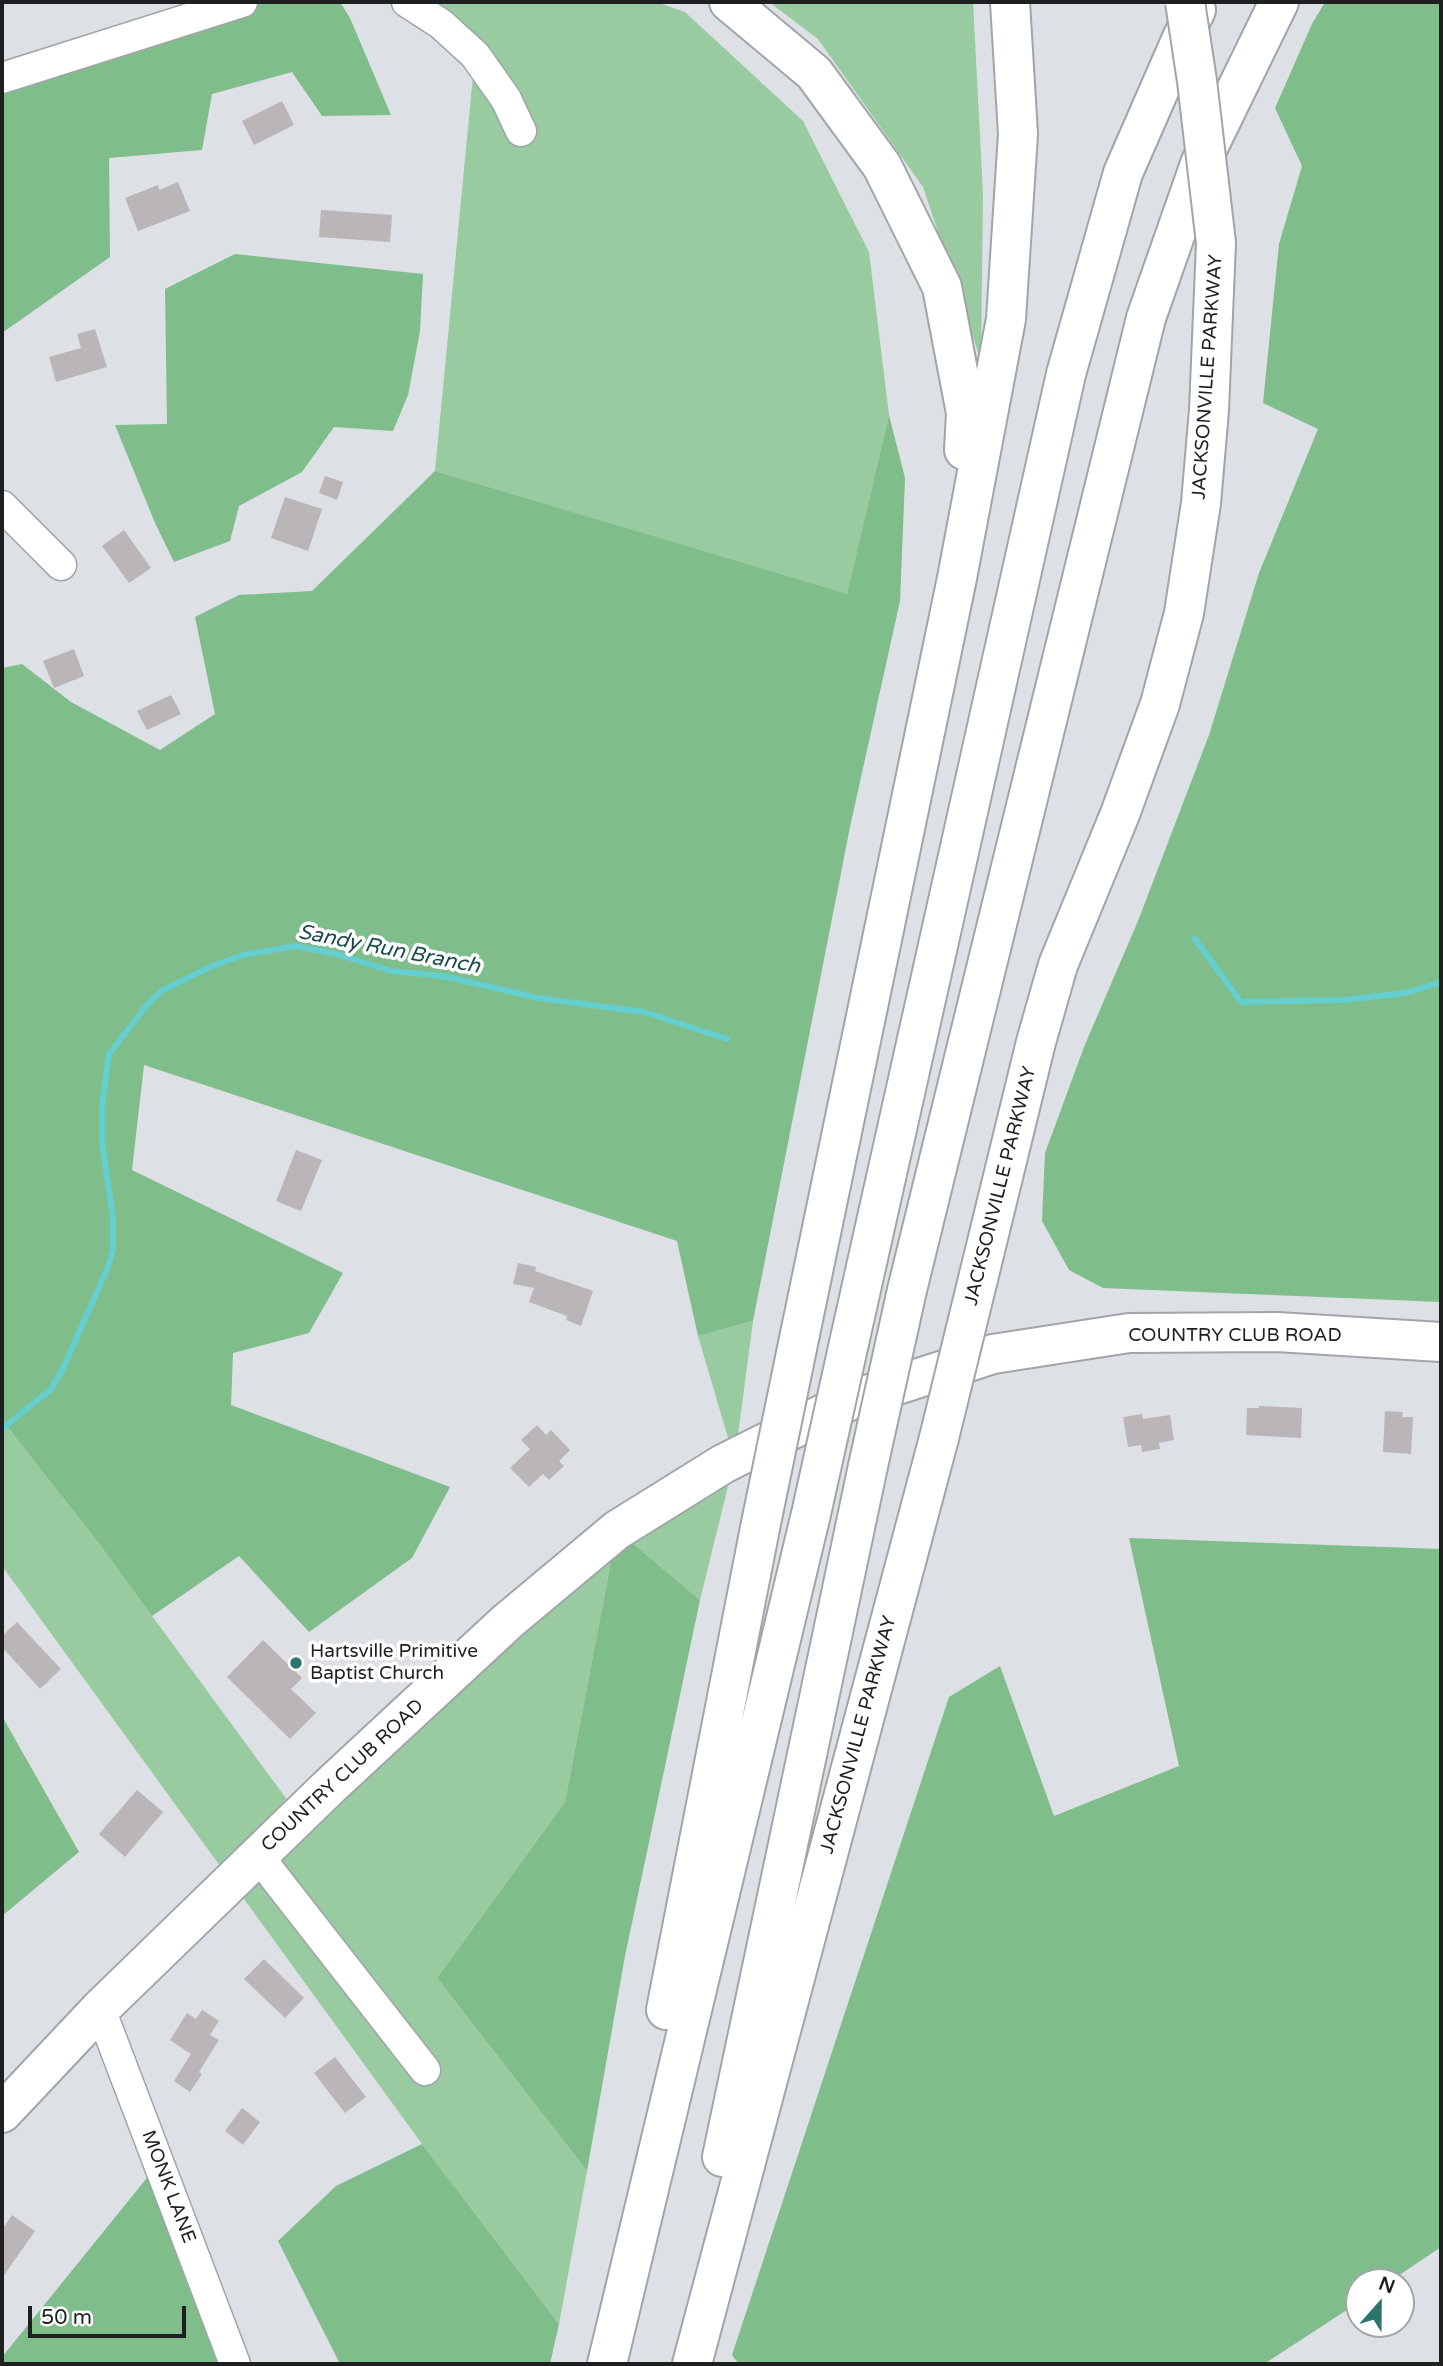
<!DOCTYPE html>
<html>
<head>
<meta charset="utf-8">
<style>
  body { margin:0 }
  #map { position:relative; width:1443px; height:2366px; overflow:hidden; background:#dde0e4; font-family:"Varela Round",sans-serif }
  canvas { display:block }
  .frame { position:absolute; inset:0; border:4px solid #1d1f20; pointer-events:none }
  .north { position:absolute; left:1345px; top:2268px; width:70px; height:70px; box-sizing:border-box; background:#fff; border:2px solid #a5a5a6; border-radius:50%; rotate:21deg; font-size:19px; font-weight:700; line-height:28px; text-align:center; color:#1d1f20 }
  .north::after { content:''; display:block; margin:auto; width:24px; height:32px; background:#2c756f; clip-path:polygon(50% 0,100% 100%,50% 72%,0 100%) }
  .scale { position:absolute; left:28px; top:2306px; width:158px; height:32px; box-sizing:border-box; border:4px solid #1d1f20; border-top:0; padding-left:9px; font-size:21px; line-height:24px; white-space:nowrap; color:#1d1f20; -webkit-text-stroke:5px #fff; paint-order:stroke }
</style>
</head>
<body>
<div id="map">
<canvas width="1443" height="2366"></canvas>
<div class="frame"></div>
<div class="north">N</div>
<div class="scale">50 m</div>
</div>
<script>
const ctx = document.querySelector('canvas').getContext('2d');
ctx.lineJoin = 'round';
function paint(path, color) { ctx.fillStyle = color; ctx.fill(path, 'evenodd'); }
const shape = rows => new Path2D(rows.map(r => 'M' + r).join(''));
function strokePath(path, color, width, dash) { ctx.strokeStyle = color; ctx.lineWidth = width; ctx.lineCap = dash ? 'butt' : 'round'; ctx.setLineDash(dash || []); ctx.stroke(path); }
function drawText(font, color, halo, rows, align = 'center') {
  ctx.font = font + ' "Varela Round",sans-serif'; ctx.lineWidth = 7; ctx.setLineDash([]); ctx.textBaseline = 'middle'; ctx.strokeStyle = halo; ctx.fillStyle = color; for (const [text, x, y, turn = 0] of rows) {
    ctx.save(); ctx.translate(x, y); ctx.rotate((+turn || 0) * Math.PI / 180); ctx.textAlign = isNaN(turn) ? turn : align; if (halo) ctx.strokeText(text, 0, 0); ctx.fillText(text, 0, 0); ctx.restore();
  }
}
paint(shape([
  [407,2,656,2,685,12,803,121,869,252,889,415,847,595,435,471,475,55],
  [769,2,973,2,983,194,981,361,923,187,818,39],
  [753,1321,735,1458,700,1600,617,1530,565,1802,437,1978,587,2171,559,2324,422,2144,2,1566,2,1420,100,1545,299,1816,508,1621,617,1530,734,1458,698,1336]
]), '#99cba1');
paint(shape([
  [242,2,340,2,350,18,391,115,322,116,292,72,212,94,202,150,109,158,110,257,2,333,2,78],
  [1325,2,1441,2,1441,1302,1103,1288,1069,1270,1042,1221,1045,1153,1084,1047,1138,921,1209,735,1259,573,1318,429,1263,403,1279,244,1302,166,1275,108,1312,24],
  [235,254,423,274,420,331,408,395,393,431,334,427,302,472,239,506,230,541,174,562,155,523,115,425,167,424,165,289],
  [889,415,905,478,900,601,850,827,753,1321,698,1336,677,1241,144,1065,132,1170,343,1273,309,1333,233,1353,231,1405,450,1487,412,1558,309,1632,239,1556,152,1616,100,1545,2,1420,2,668,22,664,71,702,160,750,215,714,195,617,239,595,312,591,435,471,847,594],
  [617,1530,700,1600,625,1956,587,2171,437,1978,565,1802],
  [1129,1538,1441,1549,1441,2247,1389,2282,1359,2282,1359,2302,1264,2364,739,2364,732,2355,949,1697,1000,1666,1054,1816,1179,1766],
  [2,1716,79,1852,2,1916],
  [422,2144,559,2324,550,2364,340,2364,278,2241,336,2186],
  [159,2163,235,2364,2,2364,2,2357]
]), '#7fbd8b');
strokePath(shape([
  [1195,939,1241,1002,1343,1000,1406,993,1441,982],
  [2,1429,51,1389,62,1371,108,1267,113,1250,113,1217,102,1143,102,1105,109,1054,147,1005,163,990,212,966,243,955,296,946,340,955,391,971,443,976,538,998,644,1012,727,1039]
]), '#65cecf', 6);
paint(shape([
  [282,101,294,125,254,145,242,121],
  [178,182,190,211,138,231,125,198,158,185,159,190],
  [321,210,392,215,390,242,319,237],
  [95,329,107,367,56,382,49,357,81,348,77,334],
  [325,476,343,482,337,500,319,493],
  [285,497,322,509,308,551,271,538],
  [124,530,151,568,129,583,102,546],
  [74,649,84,676,54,688,43,661],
  [171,695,181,714,147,730,137,711],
  [296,1150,322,1160,301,1211,276,1201],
  [518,1263,536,1267,535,1271,593,1291,581,1326,566,1320,567,1316,529,1302,534,1288,513,1284],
  [1259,1406,1302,1408,1301,1438,1246,1435,1247,1408,1259,1408],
  [1385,1411,1403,1412,1402,1417,1413,1417,1411,1454,1383,1452],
  [1142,1414,1143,1419,1170,1415,1174,1440,1159,1443,1160,1449,1142,1452,1141,1445,1128,1447,1123,1417],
  [537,1425,546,1435,551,1430,570,1450,559,1461,564,1466,549,1480,543,1474,529,1487,510,1468,530,1449,521,1440],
  [17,1622,61,1669,40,1689,2,1647,2,1636],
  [263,1640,302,1678,291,1689,316,1713,290,1739,227,1677],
  [137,1790,163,1812,125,1857,99,1834],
  [264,1959,304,1998,285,2018,244,1979],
  [202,2010,219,2021,210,2035,219,2040,199,2072,202,2074,190,2092,174,2081,191,2054,170,2040,187,2013,196,2019],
  [335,2057,366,2097,345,2113,314,2073],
  [242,2108,260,2122,243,2145,225,2131],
  [12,2215,35,2231,2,2278,2,2230]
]), '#bab5b7');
const minor = shape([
  [407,2,441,24,475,55,506,99,521,131],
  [2,78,242,2],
  [2,506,61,565],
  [258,1856,425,2070],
  [100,2009,235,2364]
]);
const major = shape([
  [2,2113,100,2009,330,1786,508,1621,617,1530,723,1464,851,1400,993,1354,1129,1333,1277,1332,1441,1342]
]);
const highway = shape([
  [729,2,814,73,882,166,942,287,966,413,964,450],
  [978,1279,1036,1042,1058,965,1120,814,1160,704,1184,613,1201,503,1209,410,1216,243],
  [907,1290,1146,318,1200,164,1279,2],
  [800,1334,957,578,1006,319,1018,134,1010,2],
  [849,1343,1066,374,1123,173,1182,38,1196,10],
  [666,2010,760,1528],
  [722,2157,868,1466],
  [607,2364,811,1514],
  [692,2364,939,1438]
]);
strokePath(minor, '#a1a5a9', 33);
strokePath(major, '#a1a5a9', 42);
strokePath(highway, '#a1a5a9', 42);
strokePath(minor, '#fff', 30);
strokePath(major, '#fff', 38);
strokePath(highway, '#fff', 38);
const highwayBridge = shape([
  [1185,2,1197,81,1216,243],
  [939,1438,978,1279],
  [868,1466,907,1290],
  [811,1514,849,1343],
  [760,1528,800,1334]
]);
strokePath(highwayBridge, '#a1a5a9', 42, []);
strokePath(highwayBridge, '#fff', 38);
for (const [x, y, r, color] of [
  [296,1663,7,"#2c756f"]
]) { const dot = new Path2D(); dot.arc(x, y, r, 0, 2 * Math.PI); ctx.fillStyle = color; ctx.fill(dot); strokePath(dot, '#fff', 2.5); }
drawText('19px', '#1d1f20', '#fff', [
  ["JACKSONVILLE PARKWAY",1208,377,-86],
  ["JACKSONVILLE PARKWAY",1001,1186,-76],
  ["COUNTRY CLUB ROAD",1235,1336],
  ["JACKSONVILLE PARKWAY",859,1735,-75],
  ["COUNTRY CLUB ROAD",343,1776,-43],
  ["MONK LANE",168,2187,69]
]);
drawText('19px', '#1d1f20', '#fff', [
  ["Hartsville Primitive",310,1652],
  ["Baptist Church",310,1674]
], 'left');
drawText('italic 21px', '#1d4c4c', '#fff', [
  ["Sandy Run Branch",389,950,11]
]);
</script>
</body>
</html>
